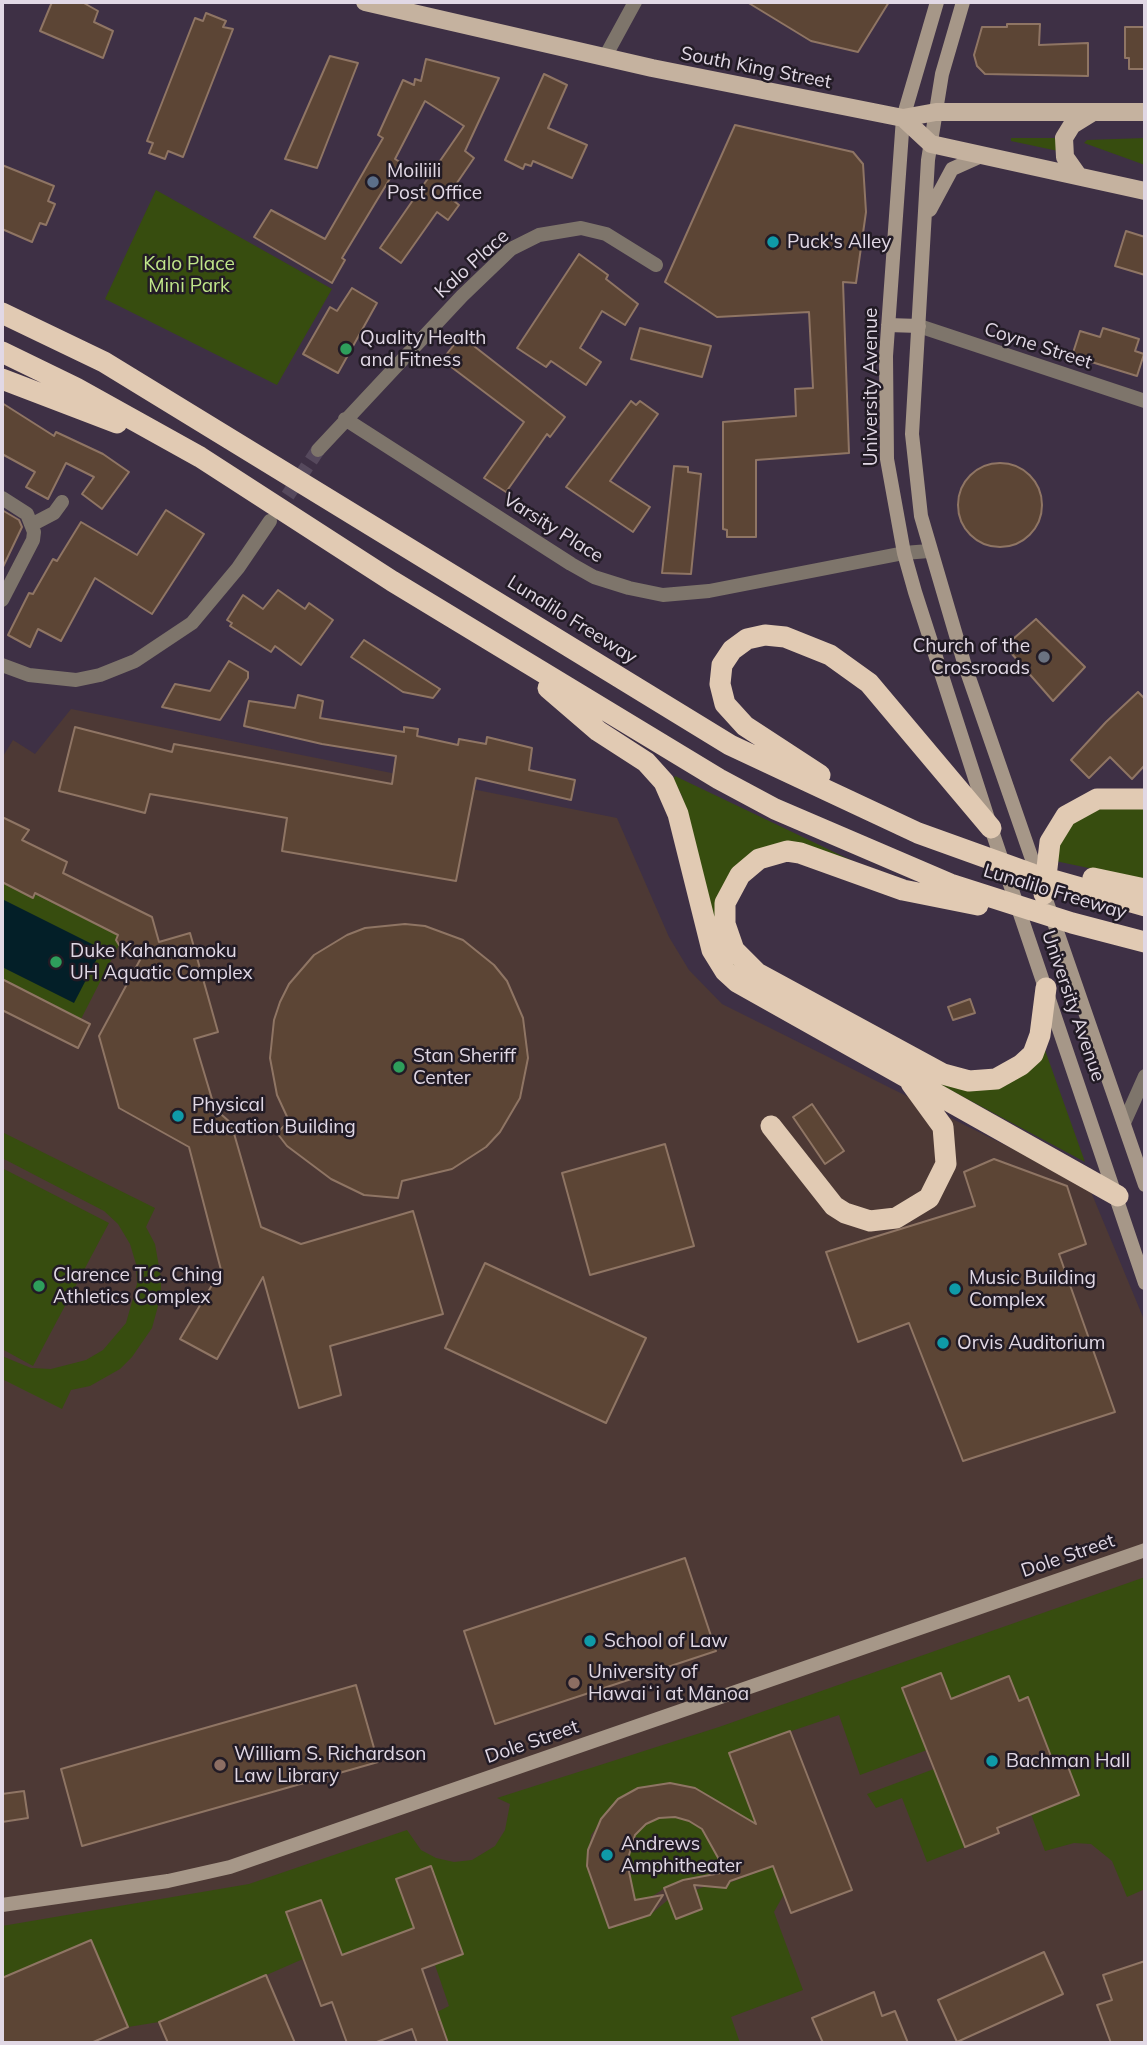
<!DOCTYPE html>
<html>
<head>
<meta charset="utf-8">
<style>
  body { margin:0 }
  #map { position:relative; width:1147px; height:2045px; overflow:hidden; background:#3e3045; font-family:Mulish,sans-serif }
  canvas { display:block }
  .frame { position:absolute; inset:0; border:4px solid #e1d8e5; pointer-events:none }
</style>
</head>
<body>
<div id="map">
<canvas width="1147" height="2045"></canvas>
<div class="frame"></div>
</div>
<script>
const ctx = document.querySelector('canvas').getContext('2d');
ctx.lineJoin = 'round';
function paint(path, color) { ctx.fillStyle = color; ctx.fill(path, 'evenodd'); }
const shape = rows => new Path2D(rows.map(r => 'M' + r).join(''));
function strokePath(path, color, width, dash) { ctx.strokeStyle = color; ctx.lineWidth = width; ctx.lineCap = dash ? 'butt' : 'round'; ctx.setLineDash(dash || []); ctx.stroke(path); }
function drawText(font, color, halo, rows, align = 'center') {
  ctx.font = font + ' Mulish,sans-serif'; ctx.lineWidth = 5; ctx.setLineDash([]); ctx.textBaseline = 'middle'; ctx.strokeStyle = halo; ctx.fillStyle = color; for (const [text, x, y, turn = 0] of rows) {
    ctx.save(); ctx.translate(x, y); ctx.rotate((+turn || 0) * Math.PI / 180); ctx.textAlign = isNaN(turn) ? turn : align; if (halo) ctx.strokeText(text, 0, 0); ctx.fillText(text, 0, 0); ctx.restore();
  }
}
paint(shape([
  [71,709,617,818,669,937,689,970,722,1004,1089,1187,1145,1322,1145,2043,2,2043,2,758,13,740,35,754]
]), '#4d3935');
paint(shape([
  [1011,138,1058,138,1058,151,1011,141],
  [1145,138,1145,165,1084,143,1087,140],
  [156,190,332,289,277,385,105,299],
  [675,776,880,874,820,852,736,869,725,949,969,1088,1045,1050,1085,1162,762,989,738,973,722,951,682,796,673,780],
  [1145,801,1145,880,1046,859,1058,815],
  [2,878,118,935,116,940,119,945,81,1019,2,979],
  [2,1132,155,1208,146,1227,155,1244,161,1278,161,1295,152,1328,132,1357,120,1369,90,1386,71,1390,62,1409,2,1379,2,1356,31,1368,51,1369,86,1360,103,1350,126,1323,137,1284,136,1264,130,1244,118,1224,104,1211,2,1158],
  [2,1168,109,1223,33,1366,2,1349],
  [1145,1577,1145,1889,1127,1897,1112,1861,1091,1844,1074,1843,1045,1851,1031,1814,1079,1795,1065,1760,1054,1764,1027,1697,927,1750,860,1775,839,1715,729,1752,784,1894,774,1912,803,1990,731,2017,740,2043,448,2043,437,2012,449,2006,435,1965,463,1954,430,1866,396,1879,414,1928,342,1955,321,1900,287,1912,303,1959,159,2022,128,2027,91,1940,2,1978,2,1926,249,1884,407,1830,421,1850,436,1858,454,1862,472,1860,495,1846,505,1830,510,1804,497,1798,719,1727],
  [670,1783,695,1788,722,1804,735,1818,758,1872,729,1883,725,1888,704,1887,669,1899,650,1915,609,1928,587,1866,591,1835,618,1799,638,1788],
  [934,1769,965,1847,927,1862,902,1798,876,1808,867,1794],
  [675,1817,689,1821,702,1829,724,1868,712,1875,671,1884,651,1897,635,1901,627,1862,635,1835,646,1824,659,1818]
]), '#374d0f');
paint(shape([
  [2,899,102,949,74,1003,2,967]
]), '#031f28');
const building = shape([
  [52,2,82,2,98,11,94,22,113,31,103,58,40,31,52,2],
  [747,2,889,2,858,52,811,41,747,2],
  [206,13,226,21,223,27,233,29,183,157,168,151,165,159,149,153,153,143,147,141,195,18,203,21,206,13],
  [1007,24,1040,24,1039,45,1088,43,1088,76,985,74,977,66,974,55,982,27,1007,27,1007,24],
  [1125,27,1145,27,1145,69,1129,69,1129,58,1125,58,1125,27],
  [330,56,358,63,317,168,285,159,330,56],
  [426,59,499,78,465,151,474,158,448,196,459,205,448,220,437,212,401,263,380,248,464,126,425,101,395,159,400,162,342,258,345,260,332,283,254,237,271,210,325,239,383,138,378,135,403,80,414,85,415,79,421,81,426,59],
  [544,74,567,85,548,128,587,145,572,178,533,161,531,166,525,164,523,169,505,160,544,74],
  [735,125,853,152,863,164,866,212,856,283,843,282,849,453,756,460,756,537,727,537,727,530,723,529,723,422,796,416,795,389,813,388,809,312,717,317,665,282,735,125],
  [2,165,54,186,48,201,55,204,46,225,40,223,32,242,2,229,2,165],
  [1126,231,1145,237,1145,275,1115,266,1126,231],
  [579,254,608,275,606,279,638,304,625,325,602,311,580,348,601,362,586,385,551,361,546,367,517,348,579,254],
  [352,288,377,303,338,373,303,354,330,307,337,311,352,288],
  [640,328,711,346,702,377,631,359,640,328],
  [1103,328,1139,339,1135,351,1144,354,1137,376,1072,356,1080,331,1100,337,1103,328],
  [461,336,565,417,550,437,547,434,506,492,484,478,524,422,442,360,461,336],
  [631,401,636,405,640,401,658,414,610,481,650,507,633,532,566,487,631,401],
  [2,403,54,436,56,432,103,454,129,472,102,509,82,494,94,477,66,463,48,499,26,487,35,472,2,454,2,403],
  '958 505a42 42 0 1 1 84 0a42 42 0 1 1-84 0Z',
  [674,466,688,467,688,472,701,474,691,574,662,573,674,466],
  [2,510,19,520,22,527,2,569,2,510],
  [166,510,204,534,152,614,95,578,61,641,38,629,30,647,8,635,29,593,33,594,53,559,57,561,81,522,137,555,166,510],
  [278,590,305,609,309,603,333,620,301,665,275,646,271,652,230,626,232,623,227,620,243,595,263,609,278,590],
  [1036,619,1085,667,1053,701,1005,646,1036,619],
  [364,640,440,689,433,698,403,692,351,657,364,640],
  [229,661,248,672,248,678,220,720,162,707,175,684,210,691,229,661],
  [1138,692,1145,699,1145,765,1132,779,1110,757,1089,778,1071,760,1106,722,1138,692],
  [298,695,323,701,320,718,404,732,404,727,418,729,417,736,458,745,459,739,486,744,487,737,532,748,529,770,575,780,571,800,476,778,456,881,282,851,287,818,150,794,145,813,59,791,75,727,172,752,174,744,392,784,396,756,322,744,244,726,249,701,295,708,298,695],
  [2,817,29,830,22,840,67,862,63,873,152,917,159,942,190,933,218,1032,194,1039,215,1109,231,1123,261,1227,301,1244,413,1211,443,1314,330,1346,341,1395,299,1408,263,1277,217,1359,180,1339,221,1270,189,1147,119,1108,99,1036,141,958,119,945,116,940,118,935,35,893,33,898,2,882,2,817],
  [405,924,425,926,463,940,494,965,507,981,523,1018,528,1058,520,1098,500,1132,486,1147,452,1169,402,1181,398,1198,364,1195,331,1179,287,1146,277,1133,289,1121,277,1095,270,1058,274,1020,280,1002,289,984,314,955,347,935,365,928,405,924],
  [2,979,90,1024,78,1048,2,1010,2,979],
  [970,999,975,1013,953,1020,948,1007,970,999],
  [812,1104,844,1151,825,1164,793,1117,812,1104],
  [665,1144,694,1246,590,1275,562,1173,665,1144],
  [994,1159,1067,1186,1086,1244,1059,1254,1115,1412,963,1461,909,1323,858,1342,826,1252,975,1206,964,1172,994,1159],
  [485,1263,646,1338,606,1423,445,1348,485,1263],
  [685,1558,716,1651,495,1724,464,1631,685,1558],
  [941,1673,951,1699,1009,1676,1019,1701,1028,1697,1054,1764,1065,1759,1079,1795,997,1828,999,1833,965,1847,902,1688,941,1673],
  [356,1685,378,1762,82,1846,61,1769,356,1685],
  [790,1731,852,1890,791,1913,773,1866,730,1881,726,1888,694,1885,702,1909,676,1919,664,1888,683,1880,726,1872,702,1829,689,1821,675,1817,659,1818,646,1824,635,1835,627,1862,635,1900,663,1895,650,1915,609,1928,587,1866,588,1850,601,1819,618,1799,638,1788,670,1783,695,1788,756,1824,729,1753,790,1731],
  [24,1791,28,1818,2,1822,2,1794,24,1791],
  [431,1866,463,1954,422,1969,448,2043,417,2043,412,2029,374,2043,347,2043,332,2002,321,2006,286,1912,321,1900,342,1955,414,1928,396,1879,431,1866],
  [91,1940,128,2027,91,2043,2,2043,2,1978,91,1940],
  [1044,1952,1063,1994,957,2042,938,2000,1044,1952],
  [1145,1961,1145,2043,1111,2043,1097,2005,1112,2000,1103,1975,1145,1961],
  [266,1975,295,2043,168,2043,159,2022,266,1975],
  [874,1992,882,2016,895,2011,908,2043,823,2043,812,2018,874,1992]
]);
paint(building, '#5c4535');
strokePath(building, '#8f7564', 2);
strokePath(shape([
  [276,513,318,450]
]), '#56495d', 14, [14, 7]);
strokePath(shape([
  [605,57,635,2],
  [919,326,1145,401],
  [345,419,571,564,594,577,629,588,663,595,709,591,904,553,929,551],
  [318,450,462,296,511,249,539,235,581,228,606,234,656,265],
  [2,498,27,514,34,532,33,540,2,600],
  [33,524,54,513,62,502],
  [2,665,29,675,76,680,100,675,135,661,192,623,238,568,270,521],
  [1124,1123,1145,1076]
]), '#7e756b', 14);
strokePath(shape([
  [937,2,903,118,886,356,887,459,904,553,915,592,991,828,1145,1283],
  [963,2,942,74,928,160,912,434,921,516,965,666,1145,1185],
  [930,210,952,169,981,156],
  [888,325,919,326],
  [2,1905,168,1881,230,1867,1145,1550]
]), '#a69788', 14);
strokePath(shape([
  [365,2,652,68,903,118,936,112,1145,112],
  [903,118,931,144,1145,191],
  [1077,174,1065,157,1064,138,1072,125,1093,112]
]), '#c5b29f', 18);
strokePath(shape([
  [2,313,104,362,730,745,918,833,1032,874,1145,906],
  [2,352,76,388,200,457,392,581,719,779,775,809,950,884,1072,923,1145,942],
  [2,379,117,423],
  [548,688,598,731,646,762,664,782,678,814,712,950,725,971,737,982,1118,1196],
  [820,775,745,726,725,704,720,684,722,665,732,650,747,639,765,635,785,637,830,655,869,683,991,828],
  [1093,878,1145,889],
  [1044,894,1050,842,1066,816,1097,799,1145,799],
  [978,905,903,890,800,853,787,851,759,859,740,875,725,903,725,924,734,950,757,973,943,1074,969,1081,996,1079,1021,1065,1033,1054,1040,1035,1046,988],
  [771,1126,834,1206,845,1213,870,1221,896,1218,929,1198,946,1164,943,1127,911,1083]
]), '#e1cab3', 21);
for (const [x, y, r, color] of [
  [373,182,7,"#5c6f8a"],
  [773,242,7,"#0f9aa8"],
  [346,349,7,"#2e9e5b"],
  [1044,657,7,"#6b7280"],
  [56,962,7,"#2e9e5b"],
  [399,1067,7,"#2e9e5b"],
  [178,1116,7,"#0f9aa8"],
  [39,1286,7,"#2e9e5b"],
  [955,1289,7,"#0f9aa8"],
  [943,1343,7,"#0f9aa8"],
  [590,1641,7,"#0f9aa8"],
  [574,1683,7,"#8d6e63"],
  [992,1761,7,"#0f9aa8"],
  [220,1765,7,"#8d6e63"],
  [607,1855,7,"#0f9aa8"]
]) { const dot = new Path2D(); dot.arc(x, y, r, 0, 2 * Math.PI); ctx.fillStyle = color; ctx.fill(dot); strokePath(dot, '#221b25', 2.5); }
drawText('19px', '#e1d8e5', '#221b25', [
  ["South King Street",756,68,11],
  ["Kalo Place",472,264,-42],
  ["Coyne Street",1038,346,18],
  ["University Avenue",871,387,-90],
  ["Varsity Place",553,528,32],
  ["Lunalilo Freeway",572,620,32],
  ["Lunalilo Freeway",1055,892,17],
  ["University Avenue",1073,1006,71],
  ["Dole Street",1068,1556,-19],
  ["Dole Street",532,1742,-19]
]);
drawText('19px', '#e1d8e5', '#221b25', [
  ["Moiliili",387,171],
  ["Post Office",387,193],
  ["Puck's Alley",787,242],
  ["Quality Health",360,338],
  ["and Fitness",360,360],
  ["Church of the",1030,646,"right"],
  ["Crossroads",1030,668,"right"],
  ["Duke Kahanamoku",70,951],
  ["UH Aquatic Complex",70,973],
  ["Stan Sheriff",413,1056],
  ["Center",413,1078],
  ["Physical",192,1105],
  ["Education Building",192,1127],
  ["Clarence T.C. Ching",53,1275],
  ["Athletics Complex",53,1297],
  ["Music Building",969,1278],
  ["Complex",969,1300],
  ["Orvis Auditorium",957,1343],
  ["School of Law",604,1641],
  ["University of",588,1672],
  ["Hawaiʻi at Mānoa",588,1694],
  ["William S. Richardson",234,1754],
  ["Law Library",234,1776],
  ["Bachman Hall",1006,1761],
  ["Andrews",621,1844],
  ["Amphitheater",621,1866]
], 'left');
drawText('19px', '#c0e68a', '#221b25', [
  ["Kalo Place",189,264],
  ["Mini Park",189,286]
]);
</script>
</body>
</html>
